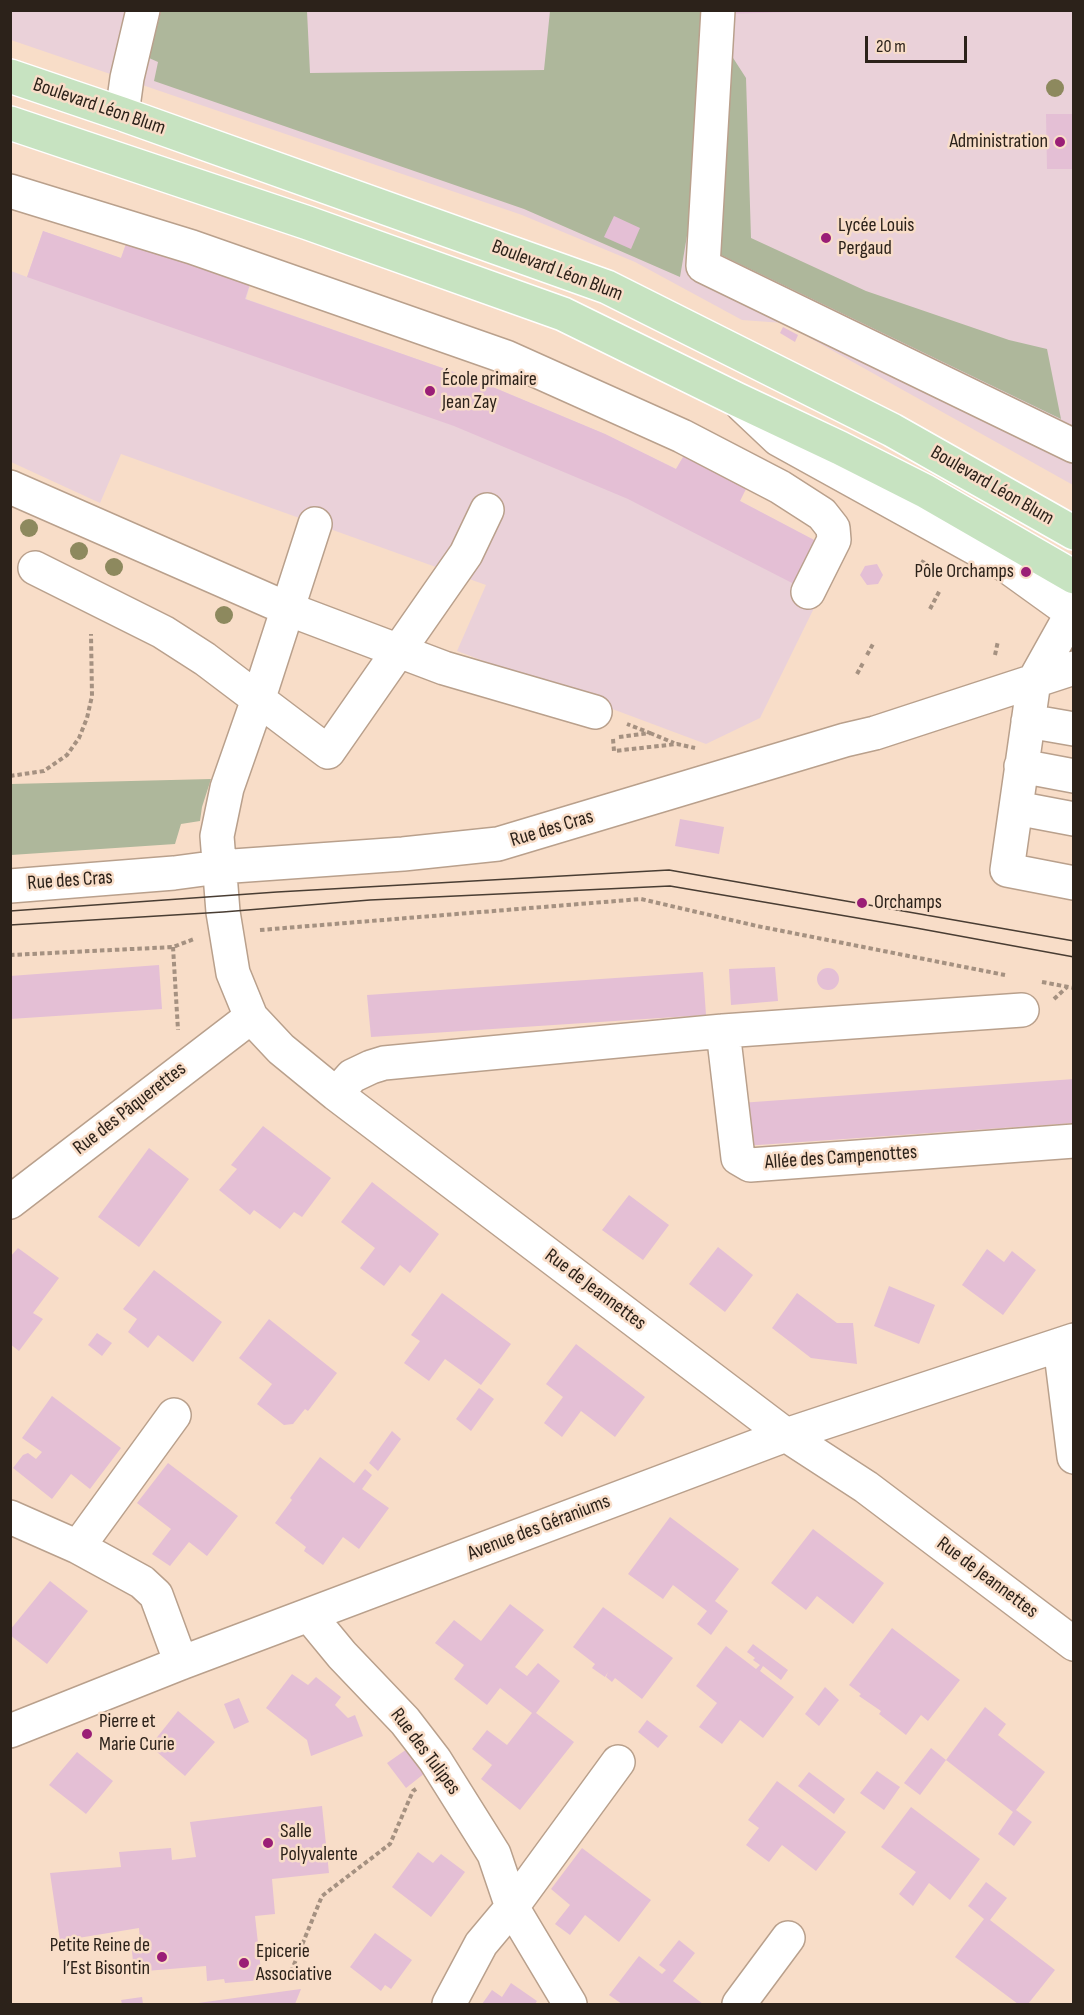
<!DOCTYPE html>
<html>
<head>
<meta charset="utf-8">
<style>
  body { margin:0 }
  #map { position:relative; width:1084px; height:2015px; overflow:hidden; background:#f8ddc8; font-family:"Sofia Sans Condensed",sans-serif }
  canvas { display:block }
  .frame { position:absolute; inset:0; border:12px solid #2c221a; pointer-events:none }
  .scale { position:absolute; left:865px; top:36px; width:102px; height:27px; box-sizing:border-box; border:3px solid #2c221a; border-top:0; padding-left:8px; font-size:18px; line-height:21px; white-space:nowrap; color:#2c221a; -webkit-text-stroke:4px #f8ddc8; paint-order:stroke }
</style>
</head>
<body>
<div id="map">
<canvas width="1084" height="2015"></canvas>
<div class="frame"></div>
<div class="scale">20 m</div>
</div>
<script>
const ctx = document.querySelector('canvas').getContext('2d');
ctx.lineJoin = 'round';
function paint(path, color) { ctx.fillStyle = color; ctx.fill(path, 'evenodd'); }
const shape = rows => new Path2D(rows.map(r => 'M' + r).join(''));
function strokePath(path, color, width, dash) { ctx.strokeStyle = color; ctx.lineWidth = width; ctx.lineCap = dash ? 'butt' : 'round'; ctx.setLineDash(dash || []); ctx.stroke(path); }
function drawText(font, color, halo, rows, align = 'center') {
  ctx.font = font + ' "Sofia Sans Condensed",sans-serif'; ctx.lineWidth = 5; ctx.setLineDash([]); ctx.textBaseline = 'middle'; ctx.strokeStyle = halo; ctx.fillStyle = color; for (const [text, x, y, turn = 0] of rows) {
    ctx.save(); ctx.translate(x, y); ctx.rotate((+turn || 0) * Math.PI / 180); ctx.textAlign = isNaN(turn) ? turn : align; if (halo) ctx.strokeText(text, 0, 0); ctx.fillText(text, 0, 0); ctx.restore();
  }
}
paint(shape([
  [11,10,1073,11,1073,485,783,323,742,320,635,262,522,215,11,40],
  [43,231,121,258,127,241,251,281,246,299,451,371,495,388,605,434,676,469,686,452,740,501,816,541,819,598,760,718,706,744,457,651,486,585,121,454,100,503,11,462,11,271,27,277]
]), '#ead1d9');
paint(shape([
  [161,11,307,11,310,73,544,70,550,11,707,11,707,118,680,277,524,209,154,81,158,62,149,58],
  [726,47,746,78,751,238,866,291,1009,340,1047,349,1061,419,719,254],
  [211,779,202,807,200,821,181,824,175,844,11,855,11,784]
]), '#aeb79b');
paint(shape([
  [721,10,796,10,796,12,721,14],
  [1046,114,1074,114,1074,169,1047,169],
  [614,216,640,228,631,249,604,237],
  [43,231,121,258,127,241,251,281,245,299,451,371,495,388,605,434,676,469,686,452,748,485,740,501,816,541,794,584,628,499,454,426,27,277],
  [783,327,798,335,795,342,780,333],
  [877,564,883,575,878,584,867,585,860,575,865,566],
  [680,819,724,827,719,854,675,846],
  [159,965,162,1009,10,1019,10,976],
  [775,967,778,1001,731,1005,729,969],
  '817 979a11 11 0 1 1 22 0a11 11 0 1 1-22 0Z',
  [703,972,706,1015,371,1037,367,995],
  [1074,1079,1074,1123,744,1146,740,1103],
  [263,1126,331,1178,302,1217,294,1212,280,1229,254,1210,250,1215,219,1190,237,1169,231,1165],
  [149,1148,189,1179,139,1247,98,1217],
  [372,1182,439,1234,410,1273,400,1265,384,1286,360,1268,375,1248,341,1222],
  [629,1195,669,1225,643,1260,602,1230],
  [718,1247,753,1275,725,1312,689,1284],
  [18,1248,59,1278,33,1313,43,1319,19,1351,10,1344,10,1257],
  [987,1249,1004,1262,1012,1251,1036,1270,1003,1315,962,1285],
  [154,1270,222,1322,193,1362,158,1335,148,1348,128,1332,137,1319,123,1309],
  [889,1286,935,1305,919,1344,874,1326],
  [442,1293,511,1344,481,1385,445,1359,429,1381,404,1363,420,1341,411,1335],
  [797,1293,837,1323,853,1323,857,1364,811,1358,772,1328],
  [269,1319,337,1373,308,1411,305,1409,293,1424,284,1425,257,1404,272,1384,239,1358],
  [97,1333,112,1343,102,1356,88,1345],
  [576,1344,645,1397,615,1437,581,1411,562,1437,544,1423,563,1397,546,1384],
  [479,1388,494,1399,471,1431,456,1419],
  [52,1396,121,1448,90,1489,71,1474,52,1499,13,1468,23,1455,28,1453,36,1459,42,1452,22,1438],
  [392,1431,401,1439,378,1471,369,1463],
  [320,1457,354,1483,365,1469,372,1475,362,1489,389,1508,359,1549,343,1537,323,1565,304,1551,306,1547,275,1523,292,1500,290,1498],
  [168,1463,238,1516,207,1556,189,1542,170,1566,152,1554,171,1529,137,1503],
  [670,1517,739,1569,715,1601,728,1611,711,1635,697,1624,707,1611,673,1585,663,1599,628,1574],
  [813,1529,884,1583,853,1624,817,1596,806,1610,771,1583],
  [50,1581,88,1611,47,1664,10,1635,10,1630],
  [510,1604,544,1630,515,1667,527,1676,538,1663,560,1681,536,1713,574,1742,520,1810,481,1779,492,1765,472,1749,487,1730,507,1745,532,1713,500,1688,487,1705,454,1679,464,1665,435,1643,454,1620,481,1641],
  [603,1607,673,1658,642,1699,615,1678,612,1682,606,1677,608,1672,605,1677,592,1668,595,1664,573,1647],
  [892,1628,960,1680,928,1721,921,1715,906,1735,879,1714,881,1711,859,1696,861,1694,849,1685],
  [753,1644,788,1670,781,1680,763,1666,760,1671,794,1697,763,1738,740,1720,722,1744,699,1727,717,1703,696,1686,726,1646,756,1669,760,1665,753,1660,755,1658,747,1652],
  [292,1674,308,1685,316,1677,341,1697,335,1705,348,1718,355,1715,363,1736,311,1756,307,1740,266,1708],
  [825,1687,839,1700,819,1726,805,1714],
  [239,1698,249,1722,234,1729,224,1704],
  [985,1707,1006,1724,998,1735,1045,1772,1016,1810,1032,1822,1014,1846,998,1834,1013,1812,946,1760],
  [178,1711,215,1742,185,1776,150,1746],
  [647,1720,668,1736,658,1748,638,1732],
  [931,1748,946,1760,920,1795,904,1783],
  [407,1749,425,1773,406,1788,387,1763],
  [77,1752,113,1781,86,1814,49,1785],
  [877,1771,900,1787,884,1810,860,1793],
  [809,1772,845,1799,834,1814,798,1786],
  [777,1781,846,1832,816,1871,782,1845,769,1862,746,1845,759,1828,748,1820],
  [322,1806,329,1873,272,1879,275,1914,255,1916,262,1980,225,1983,224,1979,207,1981,206,1966,134,1972,131,1941,140,1940,139,1928,60,1941,50,1873,121,1867,119,1852,171,1848,172,1860,196,1857,190,1822],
  [911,1807,980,1859,950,1900,929,1883,913,1906,899,1894,916,1872,881,1847],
  [582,1848,651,1900,619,1942,585,1915,570,1935,555,1924,570,1905,551,1889],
  [418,1852,433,1863,441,1854,465,1872,431,1917,392,1887],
  [986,1882,1007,1898,990,1920,1055,1970,1028,2004,1018,2004,955,1957,984,1919,968,1906],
  [375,1933,412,1960,391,1989,385,1985,381,1991,350,1967],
  [679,1940,695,1953,673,1981,703,2004,622,2004,609,1995,639,1956,662,1974,666,1970,659,1965],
  [511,1983,537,2001,535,2004,482,2004,492,1990,502,1997],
  [301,1989,295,2004,198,2004,198,2003],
  [142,1997,143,2004,122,2004,121,2000]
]), '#e4bfd5');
const minor = shape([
  [718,10,703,266,1074,446],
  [122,114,127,78,143,10],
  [10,191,192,247,506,357,682,436,780,487,822,514,833,528,834,540,808,592],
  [742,405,778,439,1004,564,1072,613,1034,681,1007,870,1074,883],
  [10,487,288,609,444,668,595,712],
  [315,524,263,685,227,788,217,836,223,912,233,973,251,1017,281,1049,336,1094,786,1435,866,1487,1074,1644],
  [35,568,163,632,205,659,328,752,466,554,487,510],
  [1028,721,1074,729],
  [1021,766,1074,776],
  [1016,808,1074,819],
  [10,886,174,873,219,867,403,854,498,844,845,740,875,733,1074,668],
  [723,1031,738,1158,750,1165,1074,1141],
  [336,1094,352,1076,371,1067,384,1063,723,1031,1022,1010],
  [10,1202,251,1017],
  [1060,1345,1074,1457],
  [10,1517,78,1547,142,1582,156,1595,181,1663],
  [78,1547,174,1415],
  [309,1615,342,1655,405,1721,435,1760,494,1854,512,1907,570,2004],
  [10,1731,181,1663,786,1435,1074,1340],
  [449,2004,481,1944,512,1907,618,1762],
  [739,2004,788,1938]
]);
const major = shape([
  [10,76,122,114,607,287,892,430,1074,533],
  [10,123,308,223,563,314,736,399,840,448,925,491,1074,577]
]);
strokePath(minor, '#b9a08c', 36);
strokePath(major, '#fff', 36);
strokePath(shape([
  [921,561,942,573],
  [930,609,940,590],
  [867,655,873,644],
  [995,655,998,641],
  [857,674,863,663],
  [650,733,674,743],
  [619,737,650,733,627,724],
  [613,739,614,751,677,744,695,748],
  [10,776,44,771,67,755,79,738,87,718,92,696,91,634],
  [260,930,641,899,757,926,1005,975],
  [173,947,178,1030],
  [10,955,173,947,194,939],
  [1042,982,1074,988],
  [1054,999,1067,987],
  [291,1972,322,1896,390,1844,413,1791,416,1789]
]), '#a59181', 4, [4.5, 3]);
strokePath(minor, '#fff', 33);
strokePath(major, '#c7e3c1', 33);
strokePath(shape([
  [10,911,277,892,669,870,1074,941],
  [10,925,223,912,370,900,670,886,916,928,1074,957]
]), '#493d33', 1.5);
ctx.fillStyle = '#8d895e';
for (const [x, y] of [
  [1055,88],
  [29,528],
  [79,551],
  [114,567],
  [224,615]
]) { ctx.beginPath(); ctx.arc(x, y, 9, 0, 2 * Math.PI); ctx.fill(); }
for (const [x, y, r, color] of [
  [1060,142,6,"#9a1e76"],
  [826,238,6,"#9a1e76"],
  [430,391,6,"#9a1e76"],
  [1026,572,6,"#9a1e76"],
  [862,903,6,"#9a1e76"],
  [87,1734,6,"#9a1e76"],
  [268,1843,6,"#9a1e76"],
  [162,1957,6,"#9a1e76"],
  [244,1963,6,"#9a1e76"]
]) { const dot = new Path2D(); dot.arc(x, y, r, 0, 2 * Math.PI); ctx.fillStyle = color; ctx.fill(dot); strokePath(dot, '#f8ddc8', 2); }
drawText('20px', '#2c221a', '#f8ddc8', [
  ["Boulevard Léon Blum",99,107,19],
  ["Boulevard Léon Blum",557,271,21],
  ["Boulevard Léon Blum",992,486,30],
  ["Rue des Cras",552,829,-17],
  ["Rue des Cras",70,881,-4],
  ["Rue des Pâquerettes",130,1109,-38],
  ["Allée des Campenottes",841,1158,-4],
  ["Rue de Jeannettes",595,1290,37],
  ["Avenue des Géraniums",539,1528,-21],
  ["Rue de Jeannettes",987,1578,37],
  ["Rue des Tulipes",425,1752,53]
]);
drawText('20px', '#2c221a', '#f8ddc8', [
  ["Administration",1048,142,"right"],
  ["Lycée Louis",838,226],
  ["Pergaud",838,249],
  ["École primaire",442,380],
  ["Jean Zay",442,403],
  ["Pôle Orchamps",1014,572,"right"],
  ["Orchamps",874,903],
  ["Pierre et",99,1722],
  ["Marie Curie",99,1745],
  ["Salle",280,1832],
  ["Polyvalente",280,1855],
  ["Petite Reine de",150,1946,"right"],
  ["l’Est Bisontin",150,1969,"right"],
  ["Epicerie",256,1952],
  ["Associative",256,1975]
], 'left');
</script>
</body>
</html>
